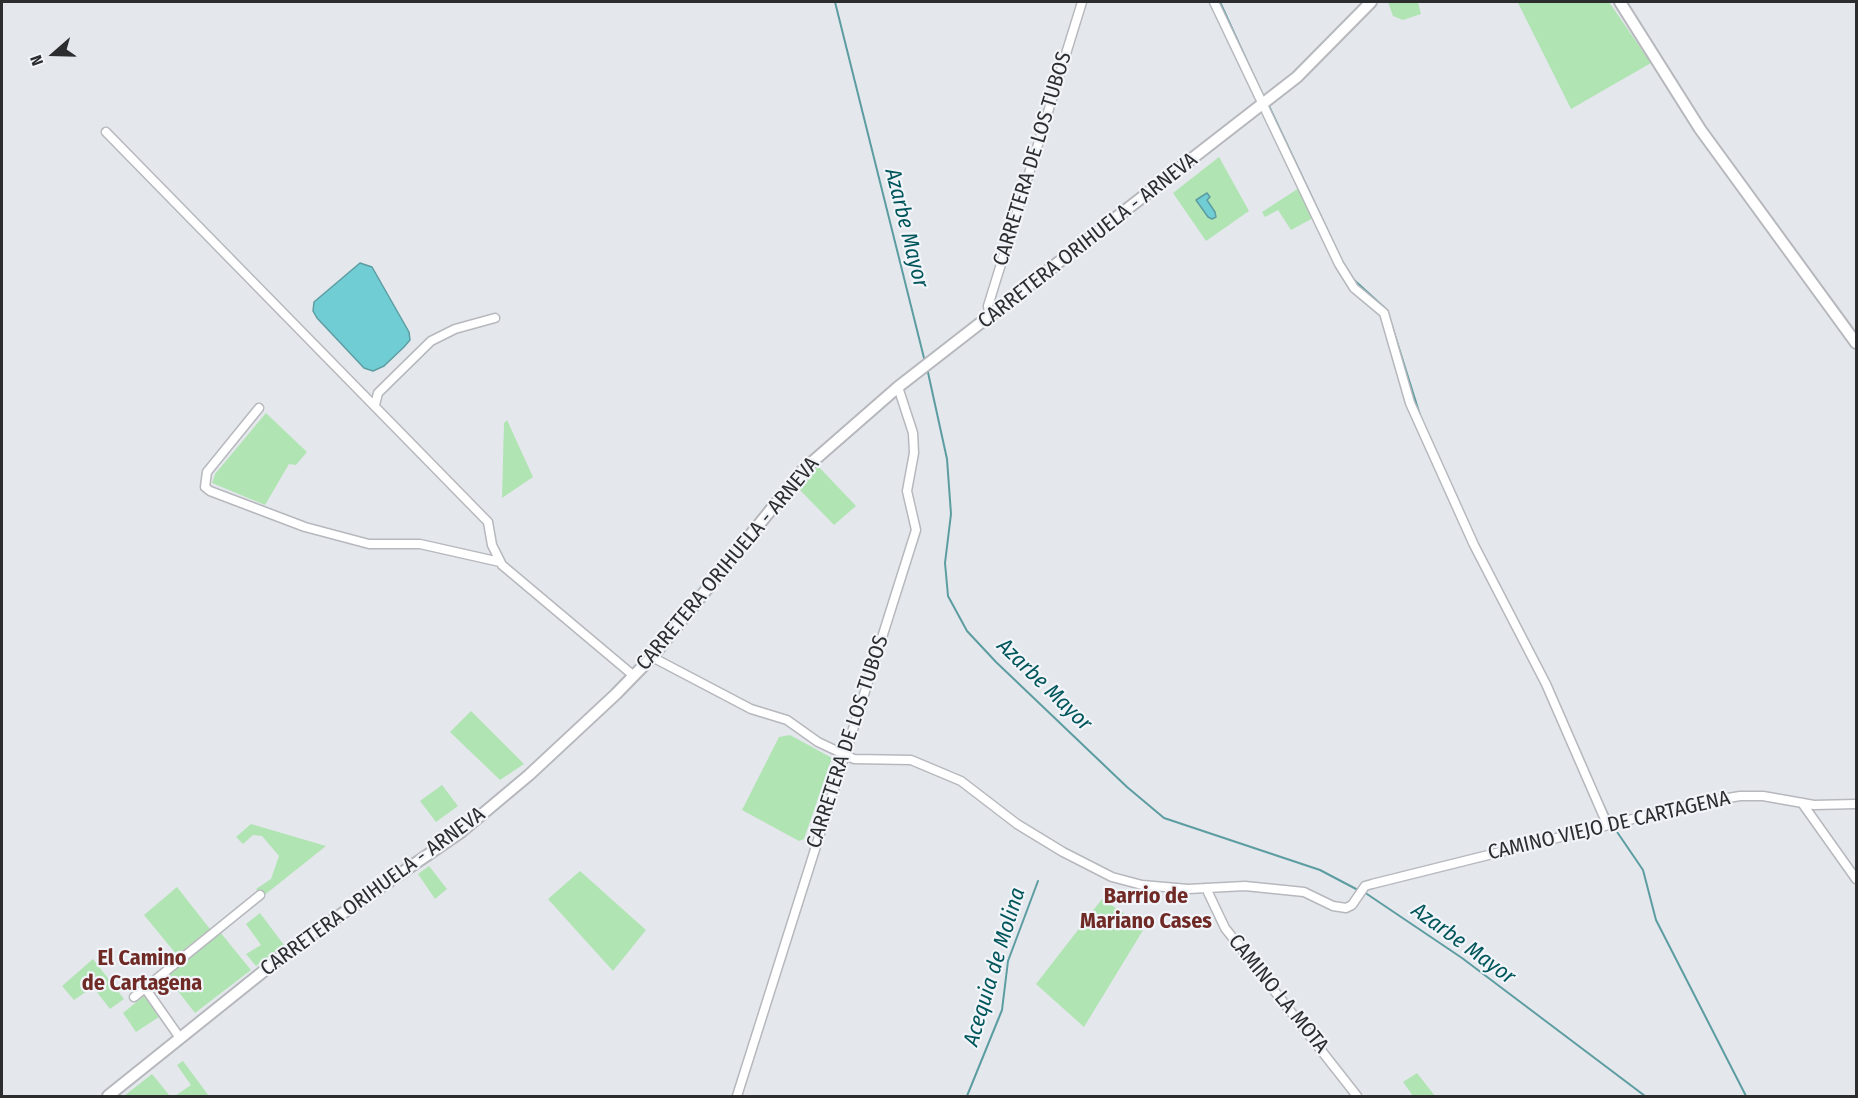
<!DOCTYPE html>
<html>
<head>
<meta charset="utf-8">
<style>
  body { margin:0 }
  #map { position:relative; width:1858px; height:1098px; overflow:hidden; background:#e4e7ec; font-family:"Fira Sans Condensed",sans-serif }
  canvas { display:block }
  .frame { position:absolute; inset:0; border:3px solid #2c2d2f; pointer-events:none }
  .north { position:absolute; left:24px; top:24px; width:60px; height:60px; -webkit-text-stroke:4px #f1f4f9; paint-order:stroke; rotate:250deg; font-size:16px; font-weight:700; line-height:24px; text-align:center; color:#2c2d2f }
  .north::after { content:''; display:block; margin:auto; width:21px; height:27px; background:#2c2d2f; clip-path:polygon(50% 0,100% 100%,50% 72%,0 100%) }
</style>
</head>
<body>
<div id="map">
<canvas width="1858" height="1098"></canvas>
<div class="frame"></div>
<div class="north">N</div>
</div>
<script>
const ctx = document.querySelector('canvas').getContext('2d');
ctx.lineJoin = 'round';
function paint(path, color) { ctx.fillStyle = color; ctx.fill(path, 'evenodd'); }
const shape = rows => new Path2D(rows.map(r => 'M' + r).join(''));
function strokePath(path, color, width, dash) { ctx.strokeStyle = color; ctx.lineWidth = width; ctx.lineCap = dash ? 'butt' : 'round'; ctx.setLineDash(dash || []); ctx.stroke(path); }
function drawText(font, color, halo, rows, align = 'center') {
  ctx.font = font + ' "Fira Sans Condensed",sans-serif'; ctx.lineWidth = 4.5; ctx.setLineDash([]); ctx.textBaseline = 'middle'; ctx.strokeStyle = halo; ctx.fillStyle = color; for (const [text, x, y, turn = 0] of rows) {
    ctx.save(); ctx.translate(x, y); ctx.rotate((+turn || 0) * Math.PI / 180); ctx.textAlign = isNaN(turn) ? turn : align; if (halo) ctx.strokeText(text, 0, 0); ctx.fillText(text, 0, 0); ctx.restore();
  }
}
paint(shape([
  [1388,2,1418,2,1421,14,1403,20,1393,16],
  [1522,2,1609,2,1651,63,1571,109,1518,3],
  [1219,157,1249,211,1206,241,1173,193],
  [1299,188,1313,218,1291,230,1278,210,1265,217,1262,212],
  [266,413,307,452,296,465,289,464,265,505,212,483,215,474],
  [507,420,533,477,502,498,504,423],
  [818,466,856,506,834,525,798,488],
  [471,711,524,764,500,780,450,732],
  [790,735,832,758,804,839,799,841,742,810,779,737],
  [442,785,458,806,436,822,420,801],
  [251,824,326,846,262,897,256,889,271,879,279,856,262,836,253,835,243,844,236,837],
  [429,866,447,889,435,899,418,874],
  [580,871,646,930,613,971,548,899],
  [177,887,210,929,177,955,144,915],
  [1102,899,1145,927,1084,1027,1036,984],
  [260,913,284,945,256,966,246,954,261,945,246,924],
  [220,932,251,970,195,1013,167,977],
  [93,959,124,999,110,1009,93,987,74,1000,62,986],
  [144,996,159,1017,136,1032,123,1013],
  [183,1061,209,1096,175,1096,191,1085,177,1065],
  [1417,1073,1435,1096,1413,1096,1403,1082],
  [152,1074,170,1096,124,1096]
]), '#b1e4b3');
const water = shape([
  [1207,193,1210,197,1207,200,1215,212,1216,217,1212,219,1208,217,1196,200,1207,193],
  [360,263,372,267,409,332,410,340,404,347,384,366,373,371,364,368,317,318,313,311,314,302,360,263]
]);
paint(water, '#71cdd4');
strokePath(water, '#5c9da2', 1.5);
strokePath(shape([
  [835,2,925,362],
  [1220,2,1257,83],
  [1268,104,1341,259],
  [1353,279,1387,310,1420,415],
  [927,368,947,459,951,514,945,563,948,596,967,631,996,662,1127,787,1164,818,1320,870,1358,890],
  [1597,792,1610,819],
  [1613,826,1643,870,1656,920,1746,1096],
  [1364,892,1462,958,1645,1096],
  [967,1096,1002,1010,1008,961,1038,881]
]), '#5c9da2', 2);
const minor = shape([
  [1214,2,1339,264,1354,288,1384,313,1410,403,1474,545,1546,684,1607,824],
  [106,132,488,522,492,545,502,565,634,676],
  [990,318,988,306,1082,2],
  [375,405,378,393,431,341,455,329,495,318],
  [259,408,207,472,205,487,210,491,305,527,369,544,420,544,500,562],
  [652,657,751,709,787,720,818,742,854,759,911,760,961,781,1017,824,1063,852,1112,877,1142,885,1188,889,1245,886,1304,892,1333,906,1346,908,1352,905,1365,886,1372,884,1693,804,1740,796,1763,796,1814,805,1856,804],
  [1802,803,1856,879],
  [1206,888,1225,928,1357,1096],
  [145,988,180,1038],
  [134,997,260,895],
  [737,1096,916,530,907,491,914,453,913,433,898,387]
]);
const major = shape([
  [1620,2,1700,129,1856,343],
  [108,1096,295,946,461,832,529,775,616,694,652,657,803,470,898,387,1297,77,1371,2]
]);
strokePath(minor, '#b6b8bd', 11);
strokePath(major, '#b6b8bd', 14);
strokePath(minor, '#fff', 8);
strokePath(major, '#fff', 10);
drawText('21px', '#2c2d2f', '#f1f4f9', [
  ["CARRETERA DE LOS TUBOS",1033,159,-73],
  ["CARRETERA ORIHUELA - ARNEVA",1088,241,-38],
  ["CARRETERA ORIHUELA - ARNEVA",728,564,-50],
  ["CARRETERA DE LOS TUBOS",848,742,-72],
  ["CAMINO VIEJO DE CARTAGENA",1609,826,-13],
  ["CARRETERA ORIHUELA - ARNEVA",373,892,-36],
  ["CAMINO LA MOTA",1278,994,51]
]);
drawText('italic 22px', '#00565b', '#f1f4f9', [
  ["Azarbe Mayor",906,228,76],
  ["Azarbe Mayor",1044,685,44],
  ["Azarbe Mayor",1463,944,36],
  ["Acequia de Molina",995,967,-73]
]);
drawText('bold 22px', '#702a26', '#f1f4f9', [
  ["Barrio de",1146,897],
  ["Mariano Cases",1146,922],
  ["El Camino",142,959],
  ["de Cartagena",142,984]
]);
</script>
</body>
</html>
